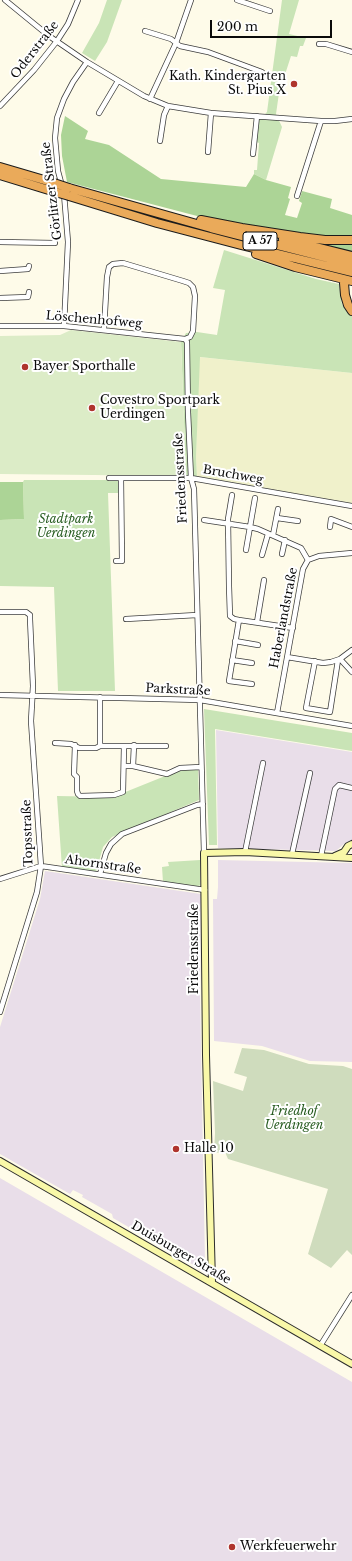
<!DOCTYPE html>
<html>
<head>
<meta charset="utf-8">
<style>
  body { margin:0 }
  #map { position:relative; width:352px; height:1561px; overflow:hidden; background:#fefbe9; font-family:"Libre Baskerville",serif }
  canvas { display:block }
  .scale { position:absolute; left:210px; top:20px; width:122px; height:18px; box-sizing:border-box; border:2px solid #0a0a0a; border-top:0; padding-left:5px; font-size:12px; line-height:14px; white-space:nowrap; color:#0a0a0a; -webkit-text-stroke:3px #fff; paint-order:stroke }
</style>
</head>
<body>
<div id="map">
<canvas width="352" height="1561"></canvas>
<div class="scale">200 m</div>
</div>
<script>
const ctx = document.querySelector('canvas').getContext('2d');
ctx.lineJoin = 'round';
function paint(path, color) { ctx.fillStyle = color; ctx.fill(path, 'evenodd'); }
const shape = rows => new Path2D(rows.map(r => 'M' + r).join(''));
function strokePath(path, color, width, dash) { ctx.strokeStyle = color; ctx.lineWidth = width; ctx.lineCap = dash ? 'butt' : 'round'; ctx.setLineDash(dash || []); ctx.stroke(path); }
function drawText(font, color, halo, rows, align = 'center') {
  ctx.font = font + ' "Libre Baskerville",serif'; ctx.lineWidth = 4; ctx.setLineDash([]); ctx.textBaseline = 'middle'; ctx.strokeStyle = halo; ctx.fillStyle = color; for (const [text, x, y, turn = 0] of rows) {
    ctx.save(); ctx.translate(x, y); ctx.rotate((+turn || 0) * Math.PI / 180); ctx.textAlign = isNaN(turn) ? turn : align; if (halo) ctx.strokeText(text, 0, 0); ctx.fillText(text, 0, 0); ctx.restore();
  }
}
paint(shape([
  [216,730,352,752,352,841,345,843,336,851,218,848],
  [218,860,352,863,352,1062,310,1061,262,1046,214,1041,213,899,217,899,218,887],
  [45,871,201,894,200,993,205,1262,197,1267,113,1218,112,1214,82,1197,83,1195,73,1190,70,1194,0,1154,0,1027,40,899],
  [0,1178,352,1382,352,1561,0,1561]
]), '#e9dee9');
paint(shape([
  [199,357,352,373,352,504,197,477,196,457]
]), '#f0f1cb');
paint(shape([
  [107,0,122,0,107,42,95,61,82,53,99,23],
  [282,0,299,0,289,34,306,38,303,46,300,46,297,57,291,56,279,93,276,114,282,127,266,180,254,174,254,170,257,170,259,143,256,142,258,121,267,112],
  [224,250,316,279,339,284,342,304,352,316,352,373,200,357,196,457,197,477,186,476,181,342,186,333,197,332,217,335,225,290,213,288],
  [24,480,119,480,118,493,108,493,115,691,58,691,54,587,0,586,0,520,24,519,23,482],
  [204,709,352,733,352,751,215,729,217,845,209,845],
  [198,769,199,800,112,837,103,847,96,872,62,868,57,796,113,797,180,770],
  [200,860,200,885,198,887,163,882,162,867,169,866,168,862]
]), '#c9e4b6');
paint(shape([
  [65,116,88,131,85,139,109,145,161,179,246,187,254,174,266,180,291,187,288,198,290,199,285,215,297,218,302,203,299,201,302,191,332,199,330,208,352,215,352,236,321,236,250,227,201,217,67,182,62,156,61,135],
  [311,241,352,242,352,252],
  [0,482,23,482,24,519,0,520]
]), '#acd496');
paint(shape([
  [242,1048,264,1050,309,1064,343,1066,352,1069,352,1255,347,1250,331,1268,308,1254,328,1189,228,1159,225,1152,214,1153,215,1133,213,1081,243,1091,247,1077,234,1073]
]), '#cfdcbd');
paint(shape([
  [71,330,181,342,186,476,0,474,0,336,60,335]
]), '#dcecc7');
const minor = shape([
  [5,0,49,36,87,62,144,96,168,106,211,113,321,121,335,121,352,119],
  [237,0,270,11],
  [145,31,171,39,180,46,208,52,262,72],
  [319,44,326,44,352,52],
  [150,99,176,43,191,0],
  [0,106,34,70,57,41,68,24,78,0],
  [99,113,118,81],
  [160,141,164,115,168,106],
  [208,152,211,113],
  [253,154,257,116],
  [62,186,58,171,55,138,57,118,64,99,73,82,87,62],
  [64,194,68,242,64,326],
  [297,196,321,121],
  [0,242,55,243],
  [0,271,28,269,29,266],
  [0,298,28,297,29,292],
  [0,326,64,326,185,339,190,337,193,331,195,296,193,287,189,283,183,281,123,263,113,264,109,267,107,277,104,329],
  [185,339,187,342,188,412,191,478,194,489,204,853],
  [109,478,191,478,352,506],
  [232,495,228,519,229,586,230,616,234,619,239,620,229,681,252,684],
  [277,518,298,521],
  [204,520,250,527,258,529,301,548,308,560],
  [330,527,331,519,352,527],
  [273,535,278,509],
  [246,550,255,498],
  [282,554,285,540],
  [262,555,268,534],
  [308,560,319,556,352,553],
  [116,561,122,561,121,478],
  [0,612,26,612,30,615,30,619,33,686,31,721,41,866,37,892,0,1012],
  [126,619,197,615],
  [239,620,293,628],
  [257,622,264,580],
  [235,641,258,645],
  [287,657,323,663,331,662,340,659,352,650],
  [340,659,352,672],
  [232,660,252,663],
  [315,661,306,708,330,712,338,660],
  [0,695,200,700,352,726],
  [100,697,100,746,166,746],
  [277,713,303,569,308,560],
  [55,743,71,744,79,748,96,748,100,746],
  [75,745,74,774,77,777,77,791,78,794,80,796,114,795,123,792,124,746],
  [124,766,133,766,167,774,180,768,201,767],
  [133,766,134,745],
  [245,852,263,763],
  [292,854,310,773],
  [321,856,335,789,339,785,352,788],
  [100,874,106,853,111,844,122,834,197,805,203,804],
  [0,879,41,866,205,890],
  [320,1346,352,1295]
]);
const secondary = shape([
  [335,856,344,852,348,846,352,844],
  [0,1161,352,1364],
  [212,1282,206,1055,204,853,245,852,352,858]
]);
const motorway = shape([
  [0,167,51,182],
  [0,175,52,191],
  [69,188,211,228,352,264],
  [69,196,157,223,241,245,352,272],
  [201,220,242,228,300,237,325,240,352,240],
  [283,239,352,256],
  [256,254,295,267,352,281],
  [344,283,345,295,348,305,352,311]
]);
strokePath(minor, '#3d3d3d', 6);
strokePath(secondary, '#2c2c2c', 8);
strokePath(motorway, '#1b1b1b', 10);
strokePath(minor, '#fff', 4.5);
strokePath(secondary, '#f9f8a8', 6);
strokePath(motorway, '#eaaa5a', 8);
const motorwayBridge = shape([
  [51,182,69,188],
  [52,191,69,196]
]);
strokePath(motorwayBridge, '#1b1b1b', 10, []);
strokePath(motorwayBridge, '#eaaa5a', 8);
for (const [x, y, r, color] of [
  [294,84,4,"#af342d"],
  [25,367,4,"#af342d"],
  [92,408,4,"#af342d"],
  [176,1149,4,"#af342d"],
  [232,1547,4,"#af342d"]
]) { const dot = new Path2D(); dot.arc(x, y, r, 0, 2 * Math.PI); ctx.fillStyle = color; ctx.fill(dot); strokePath(dot, '#fff', 1.5); }
for (const [x, y, w] of [
  [260,241,34]
]) { const box = new Path2D(); box.roundRect(x - w / 2, y - 9, w, 18, 3); ctx.fillStyle = '#fff'; ctx.fill(box); strokePath(box, '#0a0a0a', 1); }
drawText('bold 11px', '#0a0a0a', null, [
  ["A 57",260,241]
]);
drawText('12px', '#0a0a0a', '#fff', [
  ["Oderstraße",35,50,-52],
  ["Görlitzer Straße",52,191,-97],
  ["Löschenhofweg",94,320,5],
  ["Bruchweg",233,475,10],
  ["Friedensstraße",181,478,-93],
  ["Haberlandstraße",284,618,-79],
  ["Parkstraße",178,690,3],
  ["Topsstraße",28,833,-92],
  ["Ahornstraße",103,865,8],
  ["Friedensstraße",195,949,-90],
  ["Duisburger Straße",181,1253,30]
]);
drawText('12px', '#0a0a0a', '#fff', [
  ["Kath. Kindergarten",286,77,"right"],
  ["St. Pius X",286,91,"right"],
  ["Bayer Sporthalle",33,367],
  ["Covestro Sportpark",100,401],
  ["Uerdingen",100,415],
  ["Halle 10",184,1149],
  ["Werkfeuerwehr",240,1547]
], 'left');
drawText('italic 12px', '#275c20', '#fff', [
  ["Stadtpark",66,520],
  ["Uerdingen",66,534],
  ["Friedhof",294,1112],
  ["Uerdingen",294,1126]
]);
</script>
</body>
</html>
